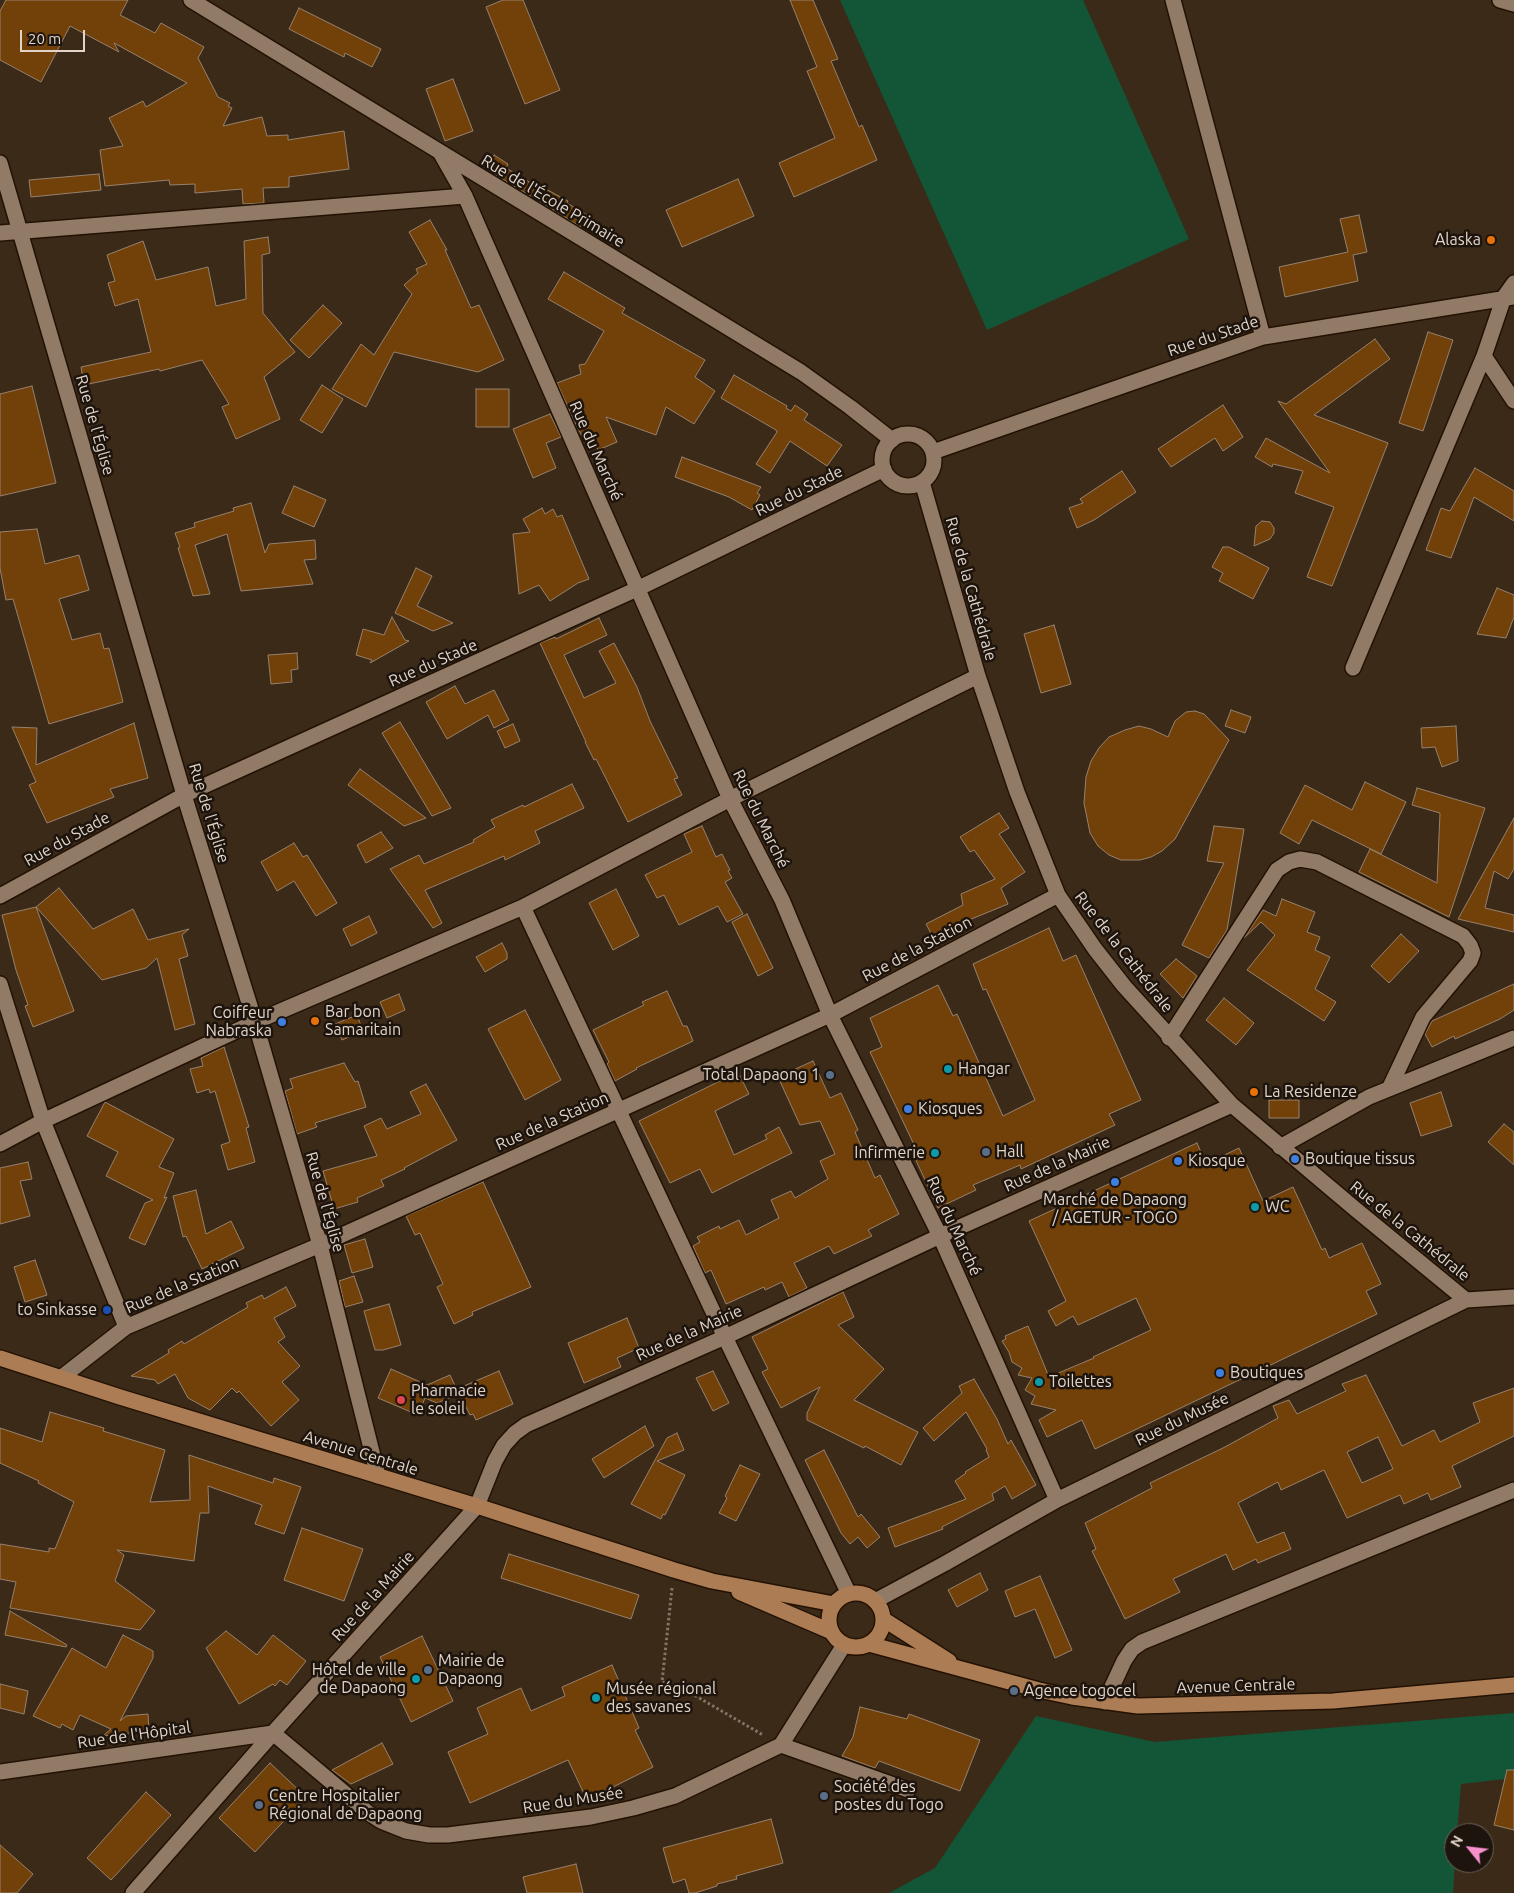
<!DOCTYPE html>
<html>
<head>
<meta charset="utf-8">
<style>
  body { margin:0 }
  #map { position:relative; width:1514px; height:1893px; overflow:hidden; background:#3c2a18; font-family:Ubuntu,sans-serif }
  canvas { display:block }
  .north { position:absolute; left:1444px; top:1823px; width:50px; height:50px; box-sizing:border-box; background:#1d140d; border:1px solid #6b6159; border-radius:50%; rotate:299deg; font-size:14px; font-weight:700; line-height:20px; text-align:center; color:#e1d5ca }
  .north::after { content:''; display:block; margin:auto; width:18px; height:22px; background:#f890cc; clip-path:polygon(50% 0,100% 100%,50% 72%,0 100%) }
  .scale { position:absolute; left:20px; top:30px; width:65px; height:22px; box-sizing:border-box; border:2px solid #e1d5ca; border-top:0; padding-left:6px; font-size:15px; line-height:18px; white-space:nowrap; color:#e1d5ca; -webkit-text-stroke:4px #1d140d; paint-order:stroke }
</style>
</head>
<body>
<div id="map">
<canvas width="1514" height="1893"></canvas>
<div class="north">N</div>
<div class="scale">20 m</div>
</div>
<script>
const ctx = document.querySelector('canvas').getContext('2d');
ctx.lineJoin = 'round';
function paint(path, color) { ctx.fillStyle = color; ctx.fill(path, 'evenodd'); }
const shape = rows => new Path2D(rows.map(r => 'M' + r).join(''));
function strokePath(path, color, width, dash) { ctx.strokeStyle = color; ctx.lineWidth = width; ctx.lineCap = dash ? 'butt' : 'round'; ctx.setLineDash(dash || []); ctx.stroke(path); }
function drawText(font, color, halo, rows, align = 'center') {
  ctx.font = font + ' Ubuntu,sans-serif'; ctx.lineWidth = 5; ctx.setLineDash([]); ctx.textBaseline = 'middle'; ctx.strokeStyle = halo; ctx.fillStyle = color; for (const [text, x, y, turn = 0] of rows) {
    ctx.save(); ctx.translate(x, y); ctx.rotate((+turn || 0) * Math.PI / 180); ctx.textAlign = isNaN(turn) ? turn : align; if (halo) ctx.strokeText(text, 0, 0); ctx.fillText(text, 0, 0); ctx.restore();
  }
}
paint(shape([
  [840,0,1083,0,1189,239,987,330],
  [1514,1713,1514,1778,1461,1784,1457,1833,1454,1833,1455,1863,1453,1893,889,1893,935,1868,1036,1716,1155,1742]
]), '#125637');
const building = shape([
  [6,0,128,0,120,15,155,33,161,23,204,47,198,58,218,97,230,103,228,106,232,108,223,126,262,117,267,136,288,135,288,140,344,131,349,169,289,177,289,187,263,188,264,203,243,204,242,189,195,193,195,184,170,185,169,180,105,186,100,150,123,146,109,118,143,101,146,107,187,83,114,43,119,52,70,26,41,82,0,60,0,11,6,0],
  [503,0,523,0,560,90,525,104,486,7,503,0],
  [790,0,813,0,838,59,831,61,859,127,862,125,877,160,794,197,779,163,835,138,807,71,817,67,790,0],
  [299,8,381,49,372,67,345,53,344,57,289,29,299,8],
  [453,79,473,131,445,141,426,89,453,79],
  [494,155,508,164,506,168,541,189,542,187,568,201,567,203,587,215,581,227,486,169,494,155],
  [99,174,101,190,31,197,29,180,99,174],
  [738,179,754,216,682,247,666,210,738,179],
  [1359,215,1367,252,1353,255,1358,281,1285,297,1279,267,1348,252,1340,219,1359,215],
  [430,220,447,250,445,250,471,308,479,305,504,360,478,372,394,352,366,407,332,389,361,344,374,355,412,294,404,285,418,273,416,269,427,264,409,232,430,220],
  [268,237,270,253,262,255,263,313,295,352,264,377,280,419,236,439,222,407,229,404,202,360,160,371,159,369,84,385,81,367,151,352,138,299,115,306,108,283,115,281,107,255,143,241,156,280,208,267,216,306,246,299,244,241,268,237],
  [564,272,625,308,622,313,705,360,695,377,715,391,694,424,666,407,656,435,606,417,617,442,598,450,592,437,585,441,578,429,557,383,581,374,579,365,585,364,604,331,548,299,564,272],
  [323,305,342,323,309,358,290,340,323,305],
  [1428,332,1453,340,1423,431,1399,423,1428,332],
  [1375,339,1390,359,1314,415,1388,443,1332,586,1307,577,1334,507,1295,493,1303,471,1273,464,1272,467,1255,457,1266,438,1330,473,1278,401,1286,404,1375,339],
  [734,375,787,406,786,408,791,411,795,405,808,414,804,420,842,445,827,466,790,441,770,473,756,464,777,432,776,430,721,398,734,375],
  [322,385,343,399,322,433,300,420,322,385],
  [32,386,56,483,0,496,0,394,32,386],
  [476,389,509,389,509,427,476,427,476,389],
  [1223,405,1243,437,1223,451,1215,438,1171,467,1158,449,1223,405],
  [550,414,561,437,546,443,556,468,533,478,513,429,550,414],
  [682,457,761,487,757,493,760,495,752,510,729,497,675,477,682,457],
  [1475,468,1514,491,1514,521,1474,497,1451,558,1426,550,1441,508,1450,511,1475,468],
  [1122,471,1136,492,1094,520,1077,528,1069,508,1083,503,1080,499,1122,471],
  [294,486,326,500,314,527,282,513,294,486],
  [251,503,265,553,269,544,315,540,316,559,304,560,313,584,241,591,227,534,195,545,210,594,193,596,178,548,180,547,175,533,195,527,194,523,234,511,233,508,251,503],
  [542,508,545,514,553,509,557,517,562,515,589,579,578,583,550,601,539,585,519,594,513,534,530,532,523,519,542,508],
  [1262,521,1270,522,1274,528,1274,533,1270,539,1254,546,1256,526,1262,521],
  [37,529,45,564,79,555,89,590,59,599,72,640,100,633,104,649,109,648,123,702,49,724,13,599,6,600,0,568,0,532,37,529],
  [1223,547,1229,547,1269,568,1253,599,1219,581,1223,573,1212,567,1223,547],
  [416,568,432,576,417,606,453,623,433,631,395,613,416,568],
  [1497,588,1514,595,1514,617,1506,638,1477,634,1497,588],
  [392,617,405,640,409,641,370,663,372,660,356,655,363,629,384,635,392,617],
  [599,618,607,635,564,655,584,698,616,683,599,651,614,643,637,687,650,721,678,778,674,779,682,795,628,822,596,759,594,760,585,742,586,742,540,643,555,637,556,639,599,618],
  [1054,625,1071,684,1041,693,1024,634,1054,625],
  [297,653,298,669,291,670,292,682,271,684,268,655,297,653],
  [455,686,465,704,494,690,509,720,494,728,488,715,447,739,426,702,455,686],
  [1231,710,1251,717,1245,733,1225,726,1231,710],
  [1195,711,1204,714,1229,740,1175,839,1162,851,1151,857,1140,860,1121,860,1109,855,1098,846,1090,833,1084,803,1086,777,1091,761,1099,748,1109,737,1125,730,1139,726,1151,729,1168,737,1175,721,1186,712,1195,711],
  [400,722,415,747,451,808,432,816,382,733,400,722],
  [134,723,148,778,110,789,114,797,47,823,29,785,36,782,12,727,37,728,36,765,134,723],
  [513,724,520,741,505,748,497,731,513,724],
  [1456,726,1458,761,1442,767,1435,747,1422,748,1421,728,1456,726],
  [360,769,426,818,404,826,348,785,360,769],
  [1365,782,1406,802,1381,854,1312,820,1299,844,1280,833,1305,785,1352,810,1365,782],
  [572,784,584,808,535,831,540,843,505,860,504,856,425,890,442,923,433,928,390,869,419,855,424,864,474,842,473,840,495,827,491,820,523,805,524,807,572,784],
  [1417,788,1485,808,1449,917,1359,872,1370,849,1437,883,1440,813,1412,805,1417,788],
  [999,813,1009,828,999,834,1025,872,1001,888,1008,904,964,922,965,925,935,941,926,924,963,905,961,894,995,879,974,850,970,852,960,837,999,813],
  [1514,818,1514,869,1508,879,1494,871,1485,908,1514,915,1514,932,1458,919,1514,818],
  [702,826,716,857,722,854,730,870,728,871,732,878,725,882,743,914,727,922,718,906,679,925,664,895,657,898,645,875,692,852,684,834,702,826],
  [1214,826,1244,829,1227,930,1209,958,1182,945,1224,863,1207,861,1214,826],
  [381,832,393,848,366,863,357,845,381,832],
  [294,843,303,857,307,855,337,903,316,916,294,881,277,891,261,862,294,843],
  [59,888,93,929,133,909,148,940,189,929,182,935,188,956,179,959,195,1024,175,1030,157,958,146,968,102,980,36,907,74,1011,33,1027,25,1006,28,1005,16,970,2,915,36,907,59,888],
  [616,889,639,936,613,950,589,903,616,889],
  [1282,899,1315,912,1307,932,1320,937,1315,950,1330,957,1315,989,1336,1002,1324,1021,1247,970,1275,935,1261,922,1244,938,1263,910,1276,916,1282,899],
  [747,914,773,968,758,976,732,922,747,914],
  [369,916,377,933,351,946,343,929,369,916],
  [1049,928,1063,961,1076,955,1141,1100,1109,1114,1115,1125,1021,1169,1020,1165,973,1185,976,1190,938,1208,913,1154,917,1151,870,1052,882,1047,870,1018,938,985,953,1016,957,1014,1003,1116,1035,1100,986,989,983,990,973,964,1049,928],
  [1401,934,1419,951,1389,983,1371,966,1401,934],
  [502,943,507,953,507,959,485,972,476,957,502,943],
  [1176,959,1197,976,1183,998,1160,974,1176,959],
  [1514,984,1514,1010,1500,1019,1455,1039,1454,1036,1432,1047,1425,1034,1432,1021,1514,984],
  [667,991,683,1026,687,1026,693,1041,636,1068,637,1069,615,1081,607,1064,609,1062,593,1030,644,1005,642,1002,667,991],
  [399,994,405,1010,387,1018,380,1002,399,994],
  [1224,998,1254,1023,1236,1045,1206,1020,1224,998],
  [525,1010,561,1080,525,1100,488,1029,525,1010],
  [357,1015,363,1031,342,1040,335,1024,357,1015],
  [224,1047,249,1127,246,1128,255,1162,228,1170,221,1145,230,1142,215,1091,210,1093,209,1089,197,1093,190,1069,203,1066,201,1058,224,1047],
  [813,1061,830,1098,841,1093,858,1130,855,1132,875,1178,880,1175,899,1214,868,1230,872,1236,834,1254,829,1246,794,1263,807,1288,789,1297,782,1282,765,1290,764,1287,726,1304,711,1270,705,1273,693,1246,700,1242,697,1237,719,1226,720,1229,739,1220,746,1235,779,1218,771,1200,791,1191,795,1198,828,1179,820,1161,835,1154,820,1121,800,1125,778,1077,813,1061],
  [344,1063,355,1082,358,1081,366,1107,315,1123,317,1127,297,1134,285,1091,293,1088,290,1079,344,1063],
  [738,1072,749,1094,715,1111,734,1155,767,1139,765,1135,779,1127,792,1153,712,1193,700,1169,670,1183,639,1121,738,1072],
  [426,1084,457,1140,404,1168,405,1169,381,1180,384,1186,357,1198,358,1202,334,1209,323,1171,377,1156,364,1126,381,1118,387,1129,421,1114,410,1092,426,1084],
  [1441,1092,1452,1126,1421,1136,1410,1103,1441,1092],
  [1269,1100,1299,1100,1299,1118,1269,1118,1269,1100],
  [105,1102,174,1139,159,1167,174,1173,164,1198,167,1197,145,1245,129,1238,145,1203,153,1200,106,1176,118,1152,87,1136,105,1102],
  [1504,1124,1514,1132,1514,1165,1488,1142,1504,1124],
  [1197,1143,1206,1164,1239,1148,1263,1201,1293,1187,1322,1250,1325,1248,1329,1258,1362,1243,1381,1284,1366,1291,1377,1314,1095,1449,1082,1420,1047,1437,1039,1420,1056,1410,1031,1404,1035,1396,1025,1390,1032,1378,1018,1375,1022,1368,1012,1362,1009,1352,1002,1341,1006,1339,1005,1336,1028,1326,1049,1377,1094,1358,1093,1357,1151,1330,1136,1298,1078,1325,1073,1316,1056,1326,1048,1311,1066,1301,1029,1221,1197,1143],
  [28,1162,32,1179,20,1181,30,1216,0,1224,0,1168,28,1162],
  [483,1182,531,1287,472,1312,473,1315,454,1324,437,1287,443,1284,420,1233,415,1235,406,1216,483,1182],
  [196,1190,206,1234,231,1221,244,1248,202,1269,186,1236,183,1237,173,1196,196,1190],
  [365,1239,373,1267,352,1273,344,1245,365,1239],
  [35,1260,47,1295,25,1302,14,1267,35,1260],
  [354,1276,363,1302,345,1307,339,1281,354,1276],
  [286,1287,296,1306,274,1318,285,1337,278,1342,300,1366,282,1382,299,1400,271,1426,239,1391,237,1393,232,1388,210,1410,188,1398,175,1374,158,1384,155,1380,131,1376,169,1353,168,1350,182,1341,184,1344,248,1307,246,1303,262,1295,264,1299,286,1287],
  [843,1292,854,1317,838,1325,884,1369,854,1400,918,1432,901,1465,865,1446,864,1448,807,1420,807,1413,820,1387,781,1408,762,1372,768,1369,752,1337,843,1292],
  [389,1304,401,1345,383,1350,375,1350,364,1311,389,1304],
  [627,1318,639,1348,617,1358,621,1367,584,1383,568,1343,627,1318],
  [391,1369,427,1385,450,1375,459,1394,437,1403,425,1398,418,1415,378,1398,391,1369],
  [499,1371,513,1404,476,1420,473,1414,470,1415,457,1389,499,1371],
  [713,1371,729,1403,713,1411,696,1378,713,1371],
  [1366,1375,1402,1446,1434,1430,1440,1442,1480,1422,1473,1403,1514,1388,1514,1436,1452,1466,1461,1487,1431,1500,1428,1493,1404,1504,1400,1495,1347,1518,1324,1470,1281,1490,1278,1482,1238,1503,1257,1543,1284,1532,1291,1549,1258,1563,1256,1559,1233,1570,1226,1554,1173,1579,1180,1592,1125,1619,1092,1551,1096,1549,1085,1523,1152,1488,1150,1483,1223,1448,1278,1418,1273,1406,1289,1400,1297,1414,1346,1391,1342,1384,1366,1375],
  [1378,1437,1393,1469,1362,1483,1347,1452,1378,1437],
  [974,1379,997,1419,1008,1444,1011,1440,1036,1485,1012,1499,1005,1486,992,1494,994,1500,942,1527,943,1529,895,1547,888,1528,966,1499,955,1481,966,1473,965,1472,989,1457,986,1450,987,1449,966,1412,934,1441,923,1428,962,1393,959,1386,974,1379],
  [50,1412,104,1428,103,1431,165,1450,150,1502,190,1500,189,1455,273,1483,274,1478,301,1487,284,1534,255,1524,262,1505,208,1486,209,1513,200,1513,194,1561,117,1550,124,1555,115,1581,155,1611,140,1630,10,1608,16,1582,0,1579,0,1544,49,1552,49,1548,55,1549,74,1502,38,1483,39,1481,0,1463,0,1428,42,1442,50,1412],
  [645,1426,654,1446,604,1478,592,1459,645,1426],
  [677,1433,684,1450,657,1461,685,1475,665,1515,663,1514,661,1519,631,1504,667,1438,677,1433],
  [824,1450,858,1517,861,1514,880,1537,867,1548,858,1537,850,1544,841,1533,805,1460,824,1450],
  [740,1465,760,1474,736,1521,719,1513,727,1498,725,1496,740,1465],
  [302,1528,363,1549,344,1601,284,1580,302,1528],
  [509,1554,639,1595,631,1619,501,1578,509,1554],
  [980,1573,988,1590,957,1607,948,1590,980,1573],
  [1040,1576,1072,1650,1055,1658,1035,1609,1015,1617,1005,1591,1040,1576],
  [10,1611,67,1645,66,1647,5,1635,10,1611],
  [226,1631,257,1655,273,1635,306,1661,287,1685,280,1680,275,1686,273,1684,239,1704,206,1648,226,1631],
  [123,1635,153,1651,153,1658,120,1721,126,1716,148,1714,149,1731,103,1736,111,1729,80,1715,73,1730,62,1724,60,1728,33,1716,72,1648,106,1668,123,1635],
  [422,1636,453,1701,411,1722,380,1657,422,1636],
  [612,1665,639,1728,635,1730,653,1767,587,1800,568,1760,470,1803,448,1752,488,1734,477,1708,521,1688,531,1711,565,1696,562,1687,612,1665],
  [0,1684,28,1691,24,1714,0,1708,0,1684],
  [860,1707,907,1719,909,1714,980,1740,960,1791,879,1761,875,1768,842,1756,853,1737,860,1707],
  [382,1743,393,1764,351,1784,332,1770,382,1743],
  [270,1763,306,1797,255,1852,219,1818,270,1763],
  [1507,1770,1514,1770,1514,1830,1494,1825,1507,1770],
  [146,1792,171,1815,111,1880,87,1858,146,1792],
  [771,1819,783,1863,736,1876,737,1879,717,1884,717,1886,695,1893,689,1893,685,1879,673,1883,663,1848,771,1819],
  [0,1845,33,1874,17,1893,0,1893,0,1845],
  [576,1864,583,1893,527,1893,523,1877,576,1864]
]);
paint(building, '#714109');
strokePath(building, '#97816d', 1);
const minor = shape([
  [191,0,801,372,850,407,892,440],
  [1173,0,1263,337],
  [1500,0,1514,4],
  [440,152,465,196,730,799,782,900,830,1015,940,1236,1057,1500],
  [0,163,184,795,255,1022,320,1245,378,1476],
  [0,233,465,196],
  [1484,356,1514,401],
  '882 460a26 26 0 1 1 52 0a26 26 0 1 1-52 0Z',
  [933,452,1263,337,1514,297],
  [922,482,978,676,1017,792,1058,895,1095,949,1124,986,1232,1105,1354,1208,1466,1300],
  [1353,668,1484,356,1504,297,1514,283],
  [0,896,184,795,637,589,884,469],
  [523,907,725,1337,849,1594],
  [0,984,43,1121,126,1327],
  [1169,1038,1277,870,1289,862,1300,859,1317,862,1463,936,1470,945,1473,953,1470,961,1423,1017,1389,1089],
  [0,1144,43,1121,255,1022,523,907,730,799,978,676],
  [1280,1147,1369,1097,1514,1038],
  [62,1377,126,1327,320,1245,830,1015,1058,895],
  [875,1601,944,1564,1057,1500,1466,1300,1514,1297],
  [1105,1702,1124,1661,1132,1649,1142,1642,1514,1490],
  [273,1733,367,1812,381,1821,406,1831,429,1835,448,1835,591,1817,633,1808,675,1796,781,1745,844,1645],
  [781,1745,908,1790],
  [0,1772,273,1733],
  [133,1893,273,1733,477,1506,495,1461,504,1445,515,1433,526,1425,725,1337,940,1236,1232,1105]
]);
const major = shape([
  [0,1358,120,1397,477,1506,674,1570,712,1581,834,1604],
  [739,1592,832,1632],
  '829 1620a27 27 0 1 1 54 0a27 27 0 1 1-54 0Z',
  [883,1619,949,1661],
  [869,1644,1039,1690,1072,1697,1138,1706,1333,1701,1514,1685]
]);
strokePath(minor, '#231203', 18);
strokePath(major, '#231203', 18);
strokePath(shape([
  [672,1588,662,1682,694,1695,763,1735]
]), '#857566', 3, [2.5, 2.5]);
strokePath(minor, '#917b67', 15);
strokePath(major, '#ac7d54', 15);
for (const [x, y, r, color] of [
  [1491,240,5,"#e8710a"],
  [315,1021,5,"#e8710a"],
  [282,1022,5,"#3f7fe0"],
  [948,1069,5,"#0f9aa8"],
  [830,1075,5,"#5c6f8a"],
  [1254,1092,5,"#e8710a"],
  [908,1109,5,"#3f7fe0"],
  [986,1152,5,"#5c6f8a"],
  [935,1153,5,"#0f9aa8"],
  [1295,1159,5,"#3f7fe0"],
  [1178,1161,5,"#3f7fe0"],
  [1115,1182,5,"#3f7fe0"],
  [1255,1207,5,"#0f9aa8"],
  [107,1310,5,"#1a4fb4"],
  [1220,1373,5,"#3f7fe0"],
  [1039,1382,5,"#0f9aa8"],
  [401,1400,5,"#e0444e"],
  [428,1670,5,"#5c6f8a"],
  [416,1679,5,"#0f9aa8"],
  [1014,1691,5,"#5c6f8a"],
  [596,1698,5,"#0f9aa8"],
  [824,1796,5,"#5c6f8a"],
  [259,1805,5,"#5c6f8a"]
]) { const dot = new Path2D(); dot.arc(x, y, r, 0, 2 * Math.PI); ctx.fillStyle = color; ctx.fill(dot); strokePath(dot, '#1d140d', 2); }
drawText('16px', '#e1d5ca', '#1d140d', [
  ["Rue de l'École Primaire",553,201,31],
  ["Rue du Stade",1213,336,-19],
  ["Rue de l'Église",95,425,74],
  ["Rue du Marché",596,451,66],
  ["Rue du Stade",799,491,-26],
  ["Rue de la Cathédrale",971,589,74],
  ["Rue du Stade",433,663,-24],
  ["Rue de l'Église",209,813,73],
  ["Rue du Marché",761,819,64],
  ["Rue du Stade",67,839,-29],
  ["Rue de la Station",917,949,-28],
  ["Rue de la Cathédrale",1124,952,52],
  ["Rue de la Station",552,1121,-24],
  ["Rue de la Mairie",1057,1164,-24],
  ["Rue de l'Église",325,1202,74],
  ["Rue du Marché",954,1226,65],
  ["Rue de la Cathédrale",1410,1231,39],
  ["Rue de la Station",182,1285,-23],
  ["Rue de la Mairie",689,1333,-24],
  ["Rue du Musée",1182,1419,-26],
  ["Avenue Centrale",361,1453,17],
  ["Rue de la Mairie",373,1596,-48],
  ["Avenue Centrale",1236,1686,-2],
  ["Rue de l'Hôpital",134,1735,-8],
  ["Rue du Musée",573,1800,-9]
]);
drawText('16px', '#e1d5ca', '#1d140d', [
  ["Alaska",1481,240,"right"],
  ["Bar bon",325,1012],
  ["Samaritain",325,1030],
  ["Coiffeur",272,1013,"right"],
  ["Nabraska",272,1031,"right"],
  ["Hangar",958,1069],
  ["Total Dapaong 1",820,1075,"right"],
  ["La Residenze",1264,1092],
  ["Kiosques",918,1109],
  ["Hall",996,1152],
  ["Infirmerie",925,1153,"right"],
  ["Boutique tissus",1305,1159],
  ["Kiosque",1188,1161],
  ["Marché de Dapaong",1115,1200,"center"],
  ["/ AGETUR - TOGO",1115,1218,"center"],
  ["WC",1265,1207],
  ["to Sinkasse",97,1310,"right"],
  ["Boutiques",1230,1373],
  ["Toilettes",1049,1382],
  ["Pharmacie",411,1391],
  ["le soleil",411,1409],
  ["Mairie de",438,1661],
  ["Dapaong",438,1679],
  ["Hôtel de ville",406,1670,"right"],
  ["de Dapaong",406,1688,"right"],
  ["Musée régional",606,1689],
  ["des savanes",606,1707],
  ["Agence togocel",1024,1691],
  ["Société des",834,1787],
  ["postes du Togo",834,1805],
  ["Centre Hospitalier",269,1796],
  ["Régional de Dapaong",269,1814]
], 'left');
</script>
</body>
</html>
